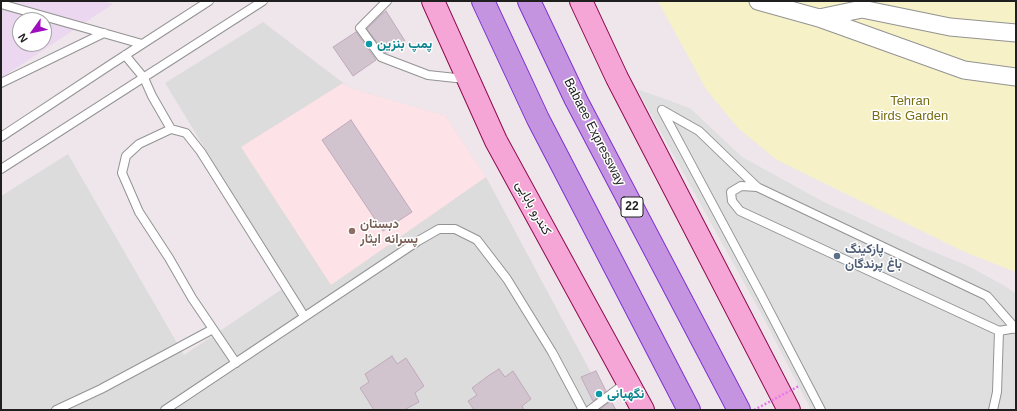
<!DOCTYPE html>
<html>
<head>
<meta charset="utf-8">
<style>
  body { margin:0 }
  #map { position:relative; width:1017px; height:411px; overflow:hidden; background:#efe6eb; font-family:Arial,sans-serif }
  canvas { display:block }
  .frame { position:absolute; inset:0; border:2px solid #1f1f1f; pointer-events:none }
  .north { position:absolute; left:12px; top:12px; width:40px; height:40px; box-sizing:border-box; background:#fff; border:1px solid #a5a5a5; border-radius:50%; rotate:237deg; font-size:11px; font-weight:700; line-height:16px; text-align:center; color:#1f1f1f }
  .north::after { content:''; display:block; margin:auto; width:14px; height:18px; background:#a00fbf; clip-path:polygon(50% 0,100% 100%,50% 72%,0 100%) }
</style>
</head>
<body>
<div id="map">
<canvas width="1017" height="411"></canvas>
<div class="frame"></div>
<div class="north">N</div>
</div>
<script>
const ctx = document.querySelector('canvas').getContext('2d');
ctx.lineJoin = 'round';
function paint(path, color) { ctx.fillStyle = color; ctx.fill(path, 'evenodd'); }
const shape = rows => new Path2D(rows.map(r => 'M' + r).join(''));
function strokePath(path, color, width, dash) { ctx.strokeStyle = color; ctx.lineWidth = width; ctx.lineCap = dash ? 'butt' : 'round'; ctx.setLineDash(dash || []); ctx.stroke(path); }
function drawText(font, color, halo, rows, align = 'center') {
  ctx.font = font + ' Arial,Vazirmatn,sans-serif'; ctx.lineWidth = 3; ctx.setLineDash([]); ctx.textBaseline = 'middle'; ctx.strokeStyle = halo; ctx.fillStyle = color; for (const [text, x, y, turn = 0] of rows) {
    ctx.save(); ctx.translate(x, y); ctx.rotate((+turn || 0) * Math.PI / 180); ctx.textAlign = isNaN(turn) ? turn : align; if (halo) ctx.strokeText(text, 0, 0); ctx.fillText(text, 0, 0); ctx.restore();
  }
}
paint(shape([
  [263,22,350,88,446,116,486,177,611,410,1,410,1,196,68,154,184,355,288,285,165,83]
]), '#dddcdd');
paint(shape([
  [1,1,102,1,113,4,1,78],
  [20,20,44,20,44,44,20,44]
]), '#ebd7ef');
paint(shape([
  [343,83,350,88,446,116,486,177,331,285,241,147]
]), '#fde2e7');
paint(shape([
  [658,1,1016,1,1016,272,967,253,777,160,738,128,706,89]
]), '#f6f1c7');
paint(shape([
  [637,89,690,108,742,157,822,201,924,248,966,265,1005,286,1016,294,1016,410,811,410,764,319]
]), '#dfdfdf');
const building = shape([
  [386,11,405,41,387,53,384,52,367,29,382,14,386,11],
  [356,32,376,60,353,76,333,47,356,32],
  [351,120,412,212,383,231,322,140,351,120],
  [392,356,397,364,406,358,424,386,415,393,419,402,404,410,374,410,360,388,369,382,365,374,392,356],
  [499,369,505,377,513,371,531,399,522,406,524,410,474,410,468,401,477,395,472,388,488,376,499,369],
  [596,371,606,391,593,401,581,377,596,371],
  [611,401,616,410,599,410,611,401]
]);
paint(building, '#d2c4ce');
strokePath(building, '#c0aaba', 1);
const lane = shape([
  [387,1,360,28,381,57,428,75,465,79],
  [1,4,142,44],
  [125,55,144,78,152,96,171,129],
  [1,83,104,33],
  [662,110,699,131,757,187,987,296,1016,329],
  [662,110,760,293,821,410],
  [1,137,110,65,209,1],
  [1,169,263,1],
  [757,187,741,186,731,192,732,201,740,211,999,331,1016,328],
  [213,329,192,298,169,258,139,212,122,173,126,156,139,144,171,129,186,133,201,152,304,316],
  [56,410,101,389,213,329,236,363],
  [165,410,418,241,439,229,455,229,477,240,507,279,552,352,583,410],
  [590,410,627,382],
  [993,410,997,392,999,331]
]);
const street = shape([
  [758,1,819,18,964,70,1016,77],
  [819,18,862,9,950,27,1016,33]
]);
const primary = shape([
  [433,1,496,141,643,410],
  [581,1,617,78,789,410]
]);
const highway = shape([
  [483,1,538,119,689,410],
  [529,1,576,100,739,410]
]);
strokePath(lane, '#939393', 10);
strokePath(street, '#939393', 19);
strokePath(primary, '#8f0b4e', 24);
strokePath(highway, '#7d33ce', 24);
strokePath(lane, '#fff', 8);
strokePath(street, '#fff', 17);
strokePath(primary, '#f5a6d6', 22);
strokePath(highway, '#c594e0', 22);
strokePath(shape([
  [754,410,799,386]
]), '#e777ef', 2.5, [2, 2]);
for (const [x, y, r, color] of [
  [369,44,4,"#0f9aa8"],
  [352,231,4,"#8d6e63"],
  [837,256,4,"#5c6f8a"],
  [599,394,4,"#0f9aa8"]
]) { const dot = new Path2D(); dot.arc(x, y, r, 0, 2 * Math.PI); ctx.fillStyle = color; ctx.fill(dot); strokePath(dot, '#fff', 1.5); }
for (const [x, y, w] of [
  [632,207,22]
]) { const box = new Path2D(); box.roundRect(x - w / 2, y - 10, w, 20, 3); ctx.fillStyle = '#fff'; ctx.fill(box); strokePath(box, '#1f1f1f', 1); }
drawText('bold 12px', '#1f1f1f', null, [
  ["22",632,207]
]);
drawText('bold 13px', '#0d838f', '#fff', [
  ["پمپ بنزین",377,44],
  ["نگهبانی",607,394]
], 'left');
drawText('13px', '#776d14', '#fff', [
  ["Tehran",910,101],
  ["Birds Garden",910,116]
]);
drawText('13px', '#1f1f1f', '#fff', [
  ["Babaee Expressway",594,132,63],
  ["کندرو بابایی",533,208,61]
]);
drawText('bold 13px', '#785e54', '#fff', [
  ["دبستان",360,224],
  ["پسرانه ایثار",360,239]
], 'left');
drawText('bold 13px', '#4e5e75', '#fff', [
  ["پارکینگ",845,249],
  ["باغ پرندگان",845,264]
], 'left');
</script>
</body>
</html>
